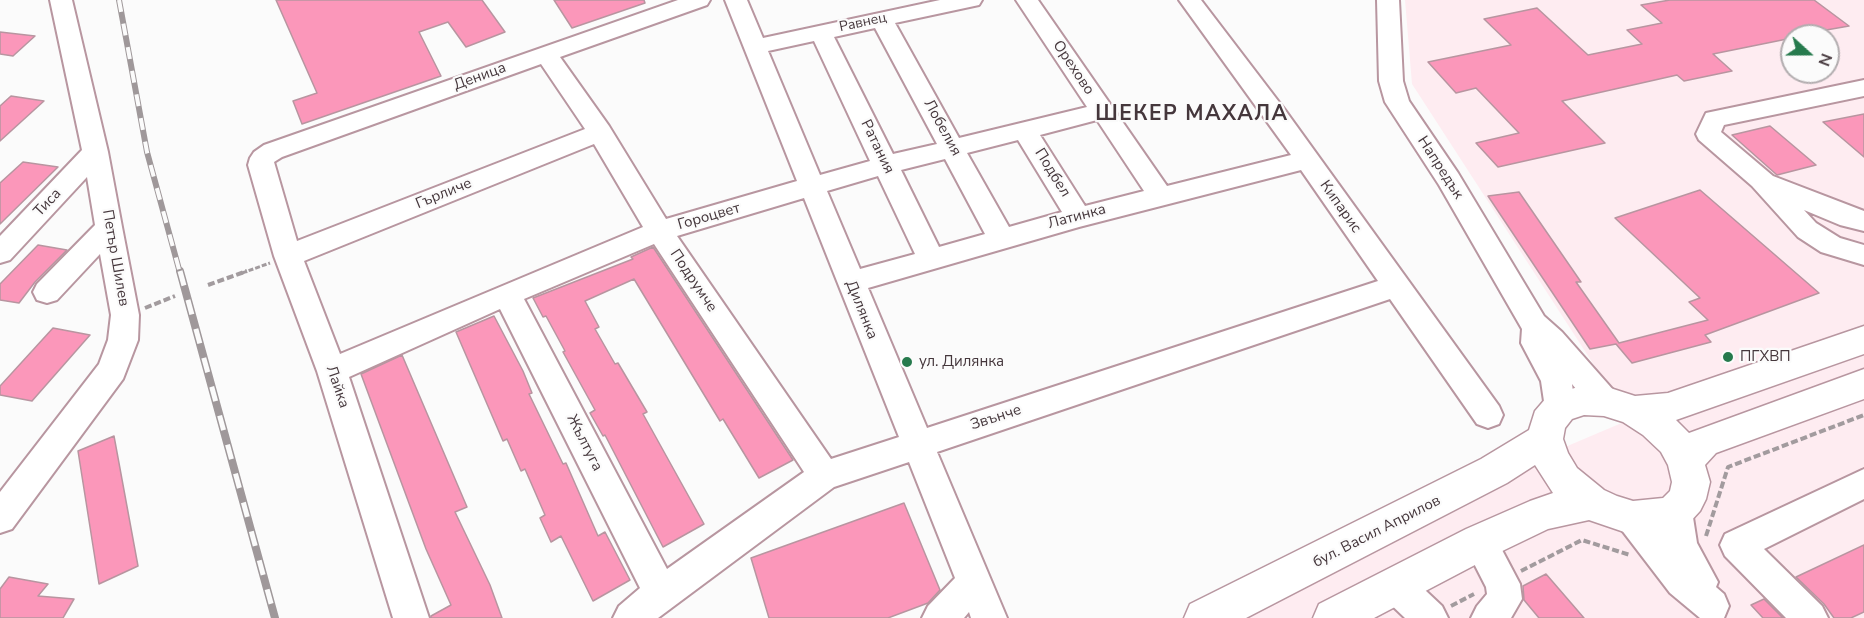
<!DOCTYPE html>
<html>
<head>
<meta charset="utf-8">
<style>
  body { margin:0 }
  #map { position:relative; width:1864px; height:618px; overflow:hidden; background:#fbfbfb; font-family:"Nunito Sans",sans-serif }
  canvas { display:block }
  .north { position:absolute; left:1780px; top:24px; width:60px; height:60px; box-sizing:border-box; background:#fbfbfb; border:2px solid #b2adaf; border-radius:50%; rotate:111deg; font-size:16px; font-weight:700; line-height:24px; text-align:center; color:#45373c }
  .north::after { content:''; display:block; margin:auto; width:21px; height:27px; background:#267a4d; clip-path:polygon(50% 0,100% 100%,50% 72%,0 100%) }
</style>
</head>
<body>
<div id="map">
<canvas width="1864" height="618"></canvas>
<div class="north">N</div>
</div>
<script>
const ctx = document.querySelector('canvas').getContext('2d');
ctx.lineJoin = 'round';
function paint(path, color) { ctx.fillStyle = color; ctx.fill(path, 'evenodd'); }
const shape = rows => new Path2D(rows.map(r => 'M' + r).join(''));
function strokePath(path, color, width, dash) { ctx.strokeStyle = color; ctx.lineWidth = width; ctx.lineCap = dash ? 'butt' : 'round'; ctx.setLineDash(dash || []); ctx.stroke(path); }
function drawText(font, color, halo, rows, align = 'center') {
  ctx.font = font + ' "Nunito Sans",sans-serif'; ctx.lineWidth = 4.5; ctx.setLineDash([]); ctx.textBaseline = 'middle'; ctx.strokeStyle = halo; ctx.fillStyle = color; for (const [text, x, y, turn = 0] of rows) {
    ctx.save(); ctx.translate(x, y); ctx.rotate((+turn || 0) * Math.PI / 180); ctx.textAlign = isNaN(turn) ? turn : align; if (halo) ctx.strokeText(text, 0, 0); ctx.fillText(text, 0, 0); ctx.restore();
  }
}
paint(shape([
  [1405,0,1864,0,1864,618,1184,618,1346,540,1624,422,1614,396,1412,84],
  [1792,36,1828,36,1828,72,1792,72]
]), '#feecf1');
const building = shape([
  [276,0,482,0,505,32,466,47,448,22,419,32,441,76,302,124,293,101,317,93,276,0],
  [554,0,644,0,645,3,572,28,554,0],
  [1670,0,1814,0,1849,26,1792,36,1792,38,1713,54,1732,71,1684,81,1677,75,1562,101,1605,143,1498,167,1476,143,1519,133,1476,88,1456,93,1428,62,1511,45,1484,19,1537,8,1588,55,1642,44,1627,30,1662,23,1641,5,1670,0],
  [0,32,35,36,13,56,0,54,0,32],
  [11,96,44,101,0,141,0,106,11,96],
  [1864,114,1864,157,1823,122,1864,114],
  [1770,126,1816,165,1777,175,1732,135,1770,126],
  [23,162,58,167,0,224,0,183,23,162],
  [1700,190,1819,293,1705,335,1711,342,1632,363,1616,344,1590,349,1488,196,1519,192,1581,282,1576,282,1619,343,1708,320,1689,302,1700,298,1615,218,1700,190],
  [38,245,67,250,35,282,19,303,0,300,0,284,38,245],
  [653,247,793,460,759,478,723,419,720,421,634,279,585,301,599,327,595,329,615,364,618,363,647,412,643,414,704,524,663,547,605,435,603,436,590,413,595,410,563,352,565,351,546,316,543,317,533,298,633,259,631,257,653,247],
  [494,316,523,371,532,393,529,394,563,464,566,463,598,536,605,532,630,580,593,601,561,536,551,542,540,518,545,515,525,469,521,471,507,439,503,441,456,332,494,316],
  [53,328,90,335,32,401,0,395,0,386,53,328],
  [402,355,467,507,455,512,490,585,502,618,431,618,431,616,451,605,426,549,361,374,402,355],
  [114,436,138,566,99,584,78,451,114,436],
  [904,503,940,590,928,603,888,618,769,618,751,558,904,503],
  [1864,545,1864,612,1851,618,1834,618,1824,604,1796,577,1864,545],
  [1546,574,1584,618,1539,618,1524,600,1523,586,1546,574],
  [9,577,48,584,38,596,74,599,63,618,0,618,0,589,9,577],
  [1764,599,1783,618,1763,618,1751,605,1764,599]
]);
paint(building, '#fb97ba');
strokePath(building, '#b895a0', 1.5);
const minor = shape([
  [50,0,72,0,108,152,122,227,139,315,138,340,123,379,12,529,0,533,0,492,99,364,108,340,111,315,100,254,57,300,47,303,37,300,33,292,37,284,95,225,87,177,10,260,0,263,0,236,82,150,50,0],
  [678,0,710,0,707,5,560,57,609,126,666,219,797,181,725,0,747,0,763,38,940,0,982,0,979,5,895,23,959,138,1087,107,1016,0,1038,0,1167,186,1291,155,1179,0,1201,0,1285,110,1499,406,1503,415,1499,424,1488,428,1477,424,1390,299,937,452,1007,618,971,618,969,612,964,618,922,618,928,606,955,578,909,462,834,487,658,618,613,618,619,606,640,588,500,309,349,377,429,618,393,618,317,371,274,256,248,165,250,158,254,152,264,145,678,0],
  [875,28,937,144,893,154,834,37,875,28],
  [814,41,870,161,820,175,768,51,814,41],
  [541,64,585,129,297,241,274,162,282,157,541,64],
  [1097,120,1144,191,1085,206,1040,135,1097,120],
  [1018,140,1062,212,1009,227,967,153,1018,140],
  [594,144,643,227,340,354,304,261,594,144],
  [945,159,985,234,939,247,901,170,945,159],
  [1301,170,1378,281,927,428,868,288,1079,227,1301,170],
  [878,176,915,254,860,269,827,191,878,176],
  [804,198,899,437,831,459,677,236,804,198],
  [654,244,804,472,667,569,524,299,654,244],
  [1377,0,1399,0,1403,81,1409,101,1458,173,1544,316,1562,332,1615,392,1619,401,1615,410,1604,414,1593,410,1572,384,1575,408,1571,417,1560,421,1549,417,1545,408,1541,381,1521,343,1522,329,1439,185,1385,102,1379,81,1377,0],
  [1864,80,1864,96,1724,125,1721,132,1773,176,1864,211,1864,231,1840,225,1804,210,1816,223,1840,238,1864,245,1864,265,1821,252,1798,237,1752,186,1699,140,1696,134,1706,113,1864,80],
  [1864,469,1864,499,1764,549,1822,606,1828,618,1786,618,1725,556,1720,545,1725,534,1864,469],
  [1676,496,1688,500,1692,511,1697,543,1718,582,1716,587,1724,594,1729,606,1724,618,1700,618,1670,593,1621,529,1616,518,1621,507,1633,503,1645,507,1662,529,1660,511,1664,500,1676,496],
  [1480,526,1492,531,1520,584,1522,599,1511,618,1471,618,1477,606,1487,594,1486,587,1463,542,1468,531,1480,526],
  [1396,570,1408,574,1442,606,1448,618,1405,618,1384,598,1379,586,1384,574,1396,570]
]);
const major = shape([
  [1864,326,1864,354,1676,420,1689,433,1864,369,1864,399,1716,453,1705,465,1710,482,1706,499,1700,511,1689,523,1657,535,1633,535,1589,520,1548,529,1494,555,1374,618,1313,618,1319,604,1466,529,1530,501,1553,493,1535,465,1507,483,1246,618,1184,618,1190,604,1481,459,1529,430,1535,411,1547,397,1584,385,1604,386,1635,396,1668,393,1864,326],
  [1584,415,1604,416,1623,422,1643,435,1661,452,1668,465,1672,482,1670,491,1663,498,1633,501,1617,496,1604,490,1577,468,1568,453,1563,439,1565,428,1572,419,1584,415]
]);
strokePath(minor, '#b896a0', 4);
strokePath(major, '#b896a0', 3);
strokePath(shape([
  [242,273,270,263]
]), '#a29b9e', 3, [5, 2]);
strokePath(shape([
  [208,285,247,271],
  [145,308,175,296],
  [1706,536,1728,467,1864,415],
  [1521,571,1582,540,1630,555],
  [1451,606,1474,594]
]), '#a29b9e', 4, [7, 3]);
paint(minor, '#fff');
paint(major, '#fff');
const railFar1 = shape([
  [119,0,147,152,180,273]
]);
const rail = shape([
  [180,271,275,618]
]);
strokePath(railFar1, '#9f989a', 6);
strokePath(rail, '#9f989a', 8);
strokePath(railFar1, '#fbfbfb', 4, [12]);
strokePath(rail, '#fbfbfb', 5, [15]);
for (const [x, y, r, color] of [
  [1728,357,6,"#267a4d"],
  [907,362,6,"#267a4d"]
]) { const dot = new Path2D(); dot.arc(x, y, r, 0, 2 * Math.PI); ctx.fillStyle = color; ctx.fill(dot); strokePath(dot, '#fbfbfb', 2); }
drawText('14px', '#45373c', '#fbfbfb', [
  ["Равнец",863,23,-12]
]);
drawText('15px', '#45373c', '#fbfbfb', [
  ["Орехово",1073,68,56],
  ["Деница",480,77,-20],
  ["Лобелия",942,128,61],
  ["Ратания",877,147,64],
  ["Напредък",1440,168,57],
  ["Подбел",1052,173,58],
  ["Гърличе",444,194,-22],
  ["Тиса",48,203,-47],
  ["Кипарис",1340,207,55],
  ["Гороцвет",709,217,-16],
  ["Латинка",1077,217,-15],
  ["Петър Шилев",115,258,80],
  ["Подрумче",693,281,56],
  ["Дилянка",861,310,68],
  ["Лайка",337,387,71],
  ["Звънче",996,418,-18],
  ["Жълтуга",584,443,63],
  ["бул. Васил Априлов",1377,532,-27]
]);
drawText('15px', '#45373c', '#fbfbfb', [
  ["ПГХВП",1740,357],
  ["ул. Дилянка",919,362]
], 'left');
ctx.letterSpacing = '1.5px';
drawText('bold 21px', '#45373c', '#fbfbfb', [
  ["ШЕКЕР МАХАЛА",1192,115]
]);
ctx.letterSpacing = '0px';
</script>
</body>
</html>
